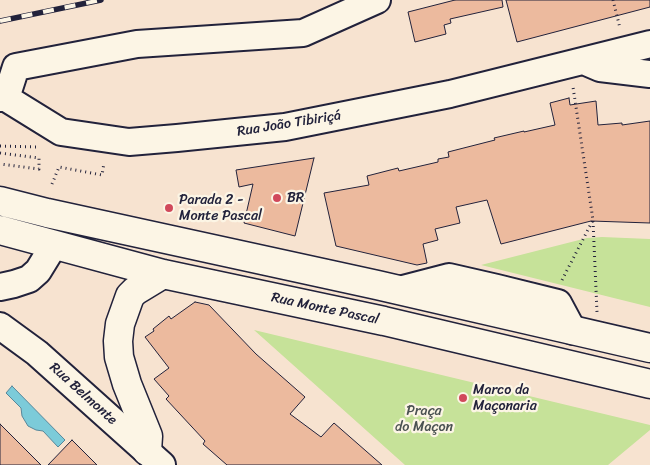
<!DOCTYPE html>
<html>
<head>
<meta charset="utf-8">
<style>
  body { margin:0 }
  canvas { display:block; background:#f7e3d0 }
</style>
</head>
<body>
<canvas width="650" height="465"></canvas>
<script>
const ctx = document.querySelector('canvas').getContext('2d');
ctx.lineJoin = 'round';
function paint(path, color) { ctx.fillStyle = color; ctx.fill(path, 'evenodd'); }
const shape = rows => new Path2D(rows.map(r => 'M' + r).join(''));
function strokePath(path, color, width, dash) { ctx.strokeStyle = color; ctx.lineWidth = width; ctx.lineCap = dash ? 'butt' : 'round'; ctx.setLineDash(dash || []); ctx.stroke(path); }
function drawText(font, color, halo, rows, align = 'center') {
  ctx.font = font + ' Sriracha,sans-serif'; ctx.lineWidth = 4.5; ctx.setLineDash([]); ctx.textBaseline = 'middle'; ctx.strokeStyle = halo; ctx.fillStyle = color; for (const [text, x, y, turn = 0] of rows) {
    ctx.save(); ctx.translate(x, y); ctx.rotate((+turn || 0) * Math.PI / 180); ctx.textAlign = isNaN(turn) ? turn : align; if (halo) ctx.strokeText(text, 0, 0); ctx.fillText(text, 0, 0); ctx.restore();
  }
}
paint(shape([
  [602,237,650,239,650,307,481,265,587,238],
  [254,330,650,425,650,430,608,465,405,465]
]), '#c6e299');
const water = shape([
  [12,386,65,440,58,447,43,431,36,430,28,426,22,416,21,408,6,393,12,386]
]);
paint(water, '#7ccbd9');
strokePath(water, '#58879a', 1);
const building = shape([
  [455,0,502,0,503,7,450,19,451,23,444,25,446,34,415,42,408,12,455,0],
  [506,0,650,0,650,7,517,42,506,0],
  [569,98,570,105,596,101,598,125,622,123,622,125,650,121,650,223,591,221,501,244,487,200,456,207,460,223,435,229,438,240,423,244,427,263,417,265,336,246,324,193,369,185,367,176,398,168,399,171,438,162,438,159,449,157,448,152,495,140,494,138,524,131,524,132,555,125,550,103,569,98],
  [314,158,295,236,244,223,253,184,239,187,236,170,314,158],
  [195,302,209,305,256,354,305,397,290,414,321,437,334,423,382,465,227,465,203,444,205,441,166,399,169,396,154,379,169,368,145,337,154,331,153,329,169,316,171,319,195,302],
  [0,424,41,465,0,465,0,424],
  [72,440,97,465,48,465,72,440]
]);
paint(building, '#ecba9e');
strokePath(building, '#22223b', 1);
const minor = shape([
  [586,62,600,68,650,74],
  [0,98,6,98,61,132,129,142,177,138,285,127,450,94,650,44],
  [6,98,16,67,137,44,303,33,377,0],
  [0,287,14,284,29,279,38,271,54,245],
  [399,290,449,277,497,288,558,303,573,331],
  [0,326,37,353,162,465]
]);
const major = shape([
  [0,201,47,213,377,285,650,348],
  [0,230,163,274,384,321,650,384],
  [147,451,148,436,127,384,119,357,118,341,120,324,130,296,135,291,163,274]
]);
strokePath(minor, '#22223b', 30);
strokePath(major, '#22223b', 31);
strokePath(shape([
  [613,0,620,28],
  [0,146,39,147],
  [0,153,39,158,39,169,0,164],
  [52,184,59,167,102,175,104,163],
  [593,221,597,312],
  [562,280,593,220,573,87]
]), '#22223b', 3, [1, 4]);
strokePath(minor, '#fcf5e5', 26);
strokePath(major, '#fcf5e5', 28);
const rail = shape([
  [0,21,101,0]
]);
strokePath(rail, '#22223b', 5.5);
strokePath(rail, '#fcf5e5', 4, [11]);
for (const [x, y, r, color] of [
  [277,198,5,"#d1495b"],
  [169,208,5,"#d1495b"],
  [463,398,5,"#d1495b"]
]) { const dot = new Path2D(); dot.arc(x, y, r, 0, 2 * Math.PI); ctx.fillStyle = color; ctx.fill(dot); strokePath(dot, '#fcf5e5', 2); }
drawText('14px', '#22223b', '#fcf5e5', [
  ["Rua João Tibiriçá",289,124,-9],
  ["Rua Monte Pascal",325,309,12],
  ["Rua Belmonte",83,394,42]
]);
drawText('14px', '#22223b', '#fcf5e5', [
  ["BR",287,198],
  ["Parada 2 -",179,200],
  ["Monte Pascal",179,216],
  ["Marco da",473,390],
  ["Maçonaria",473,406]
], 'left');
drawText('14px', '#4b5252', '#fcf5e5', [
  ["Praça",424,411],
  ["do Maçon",424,427]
]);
</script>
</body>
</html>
